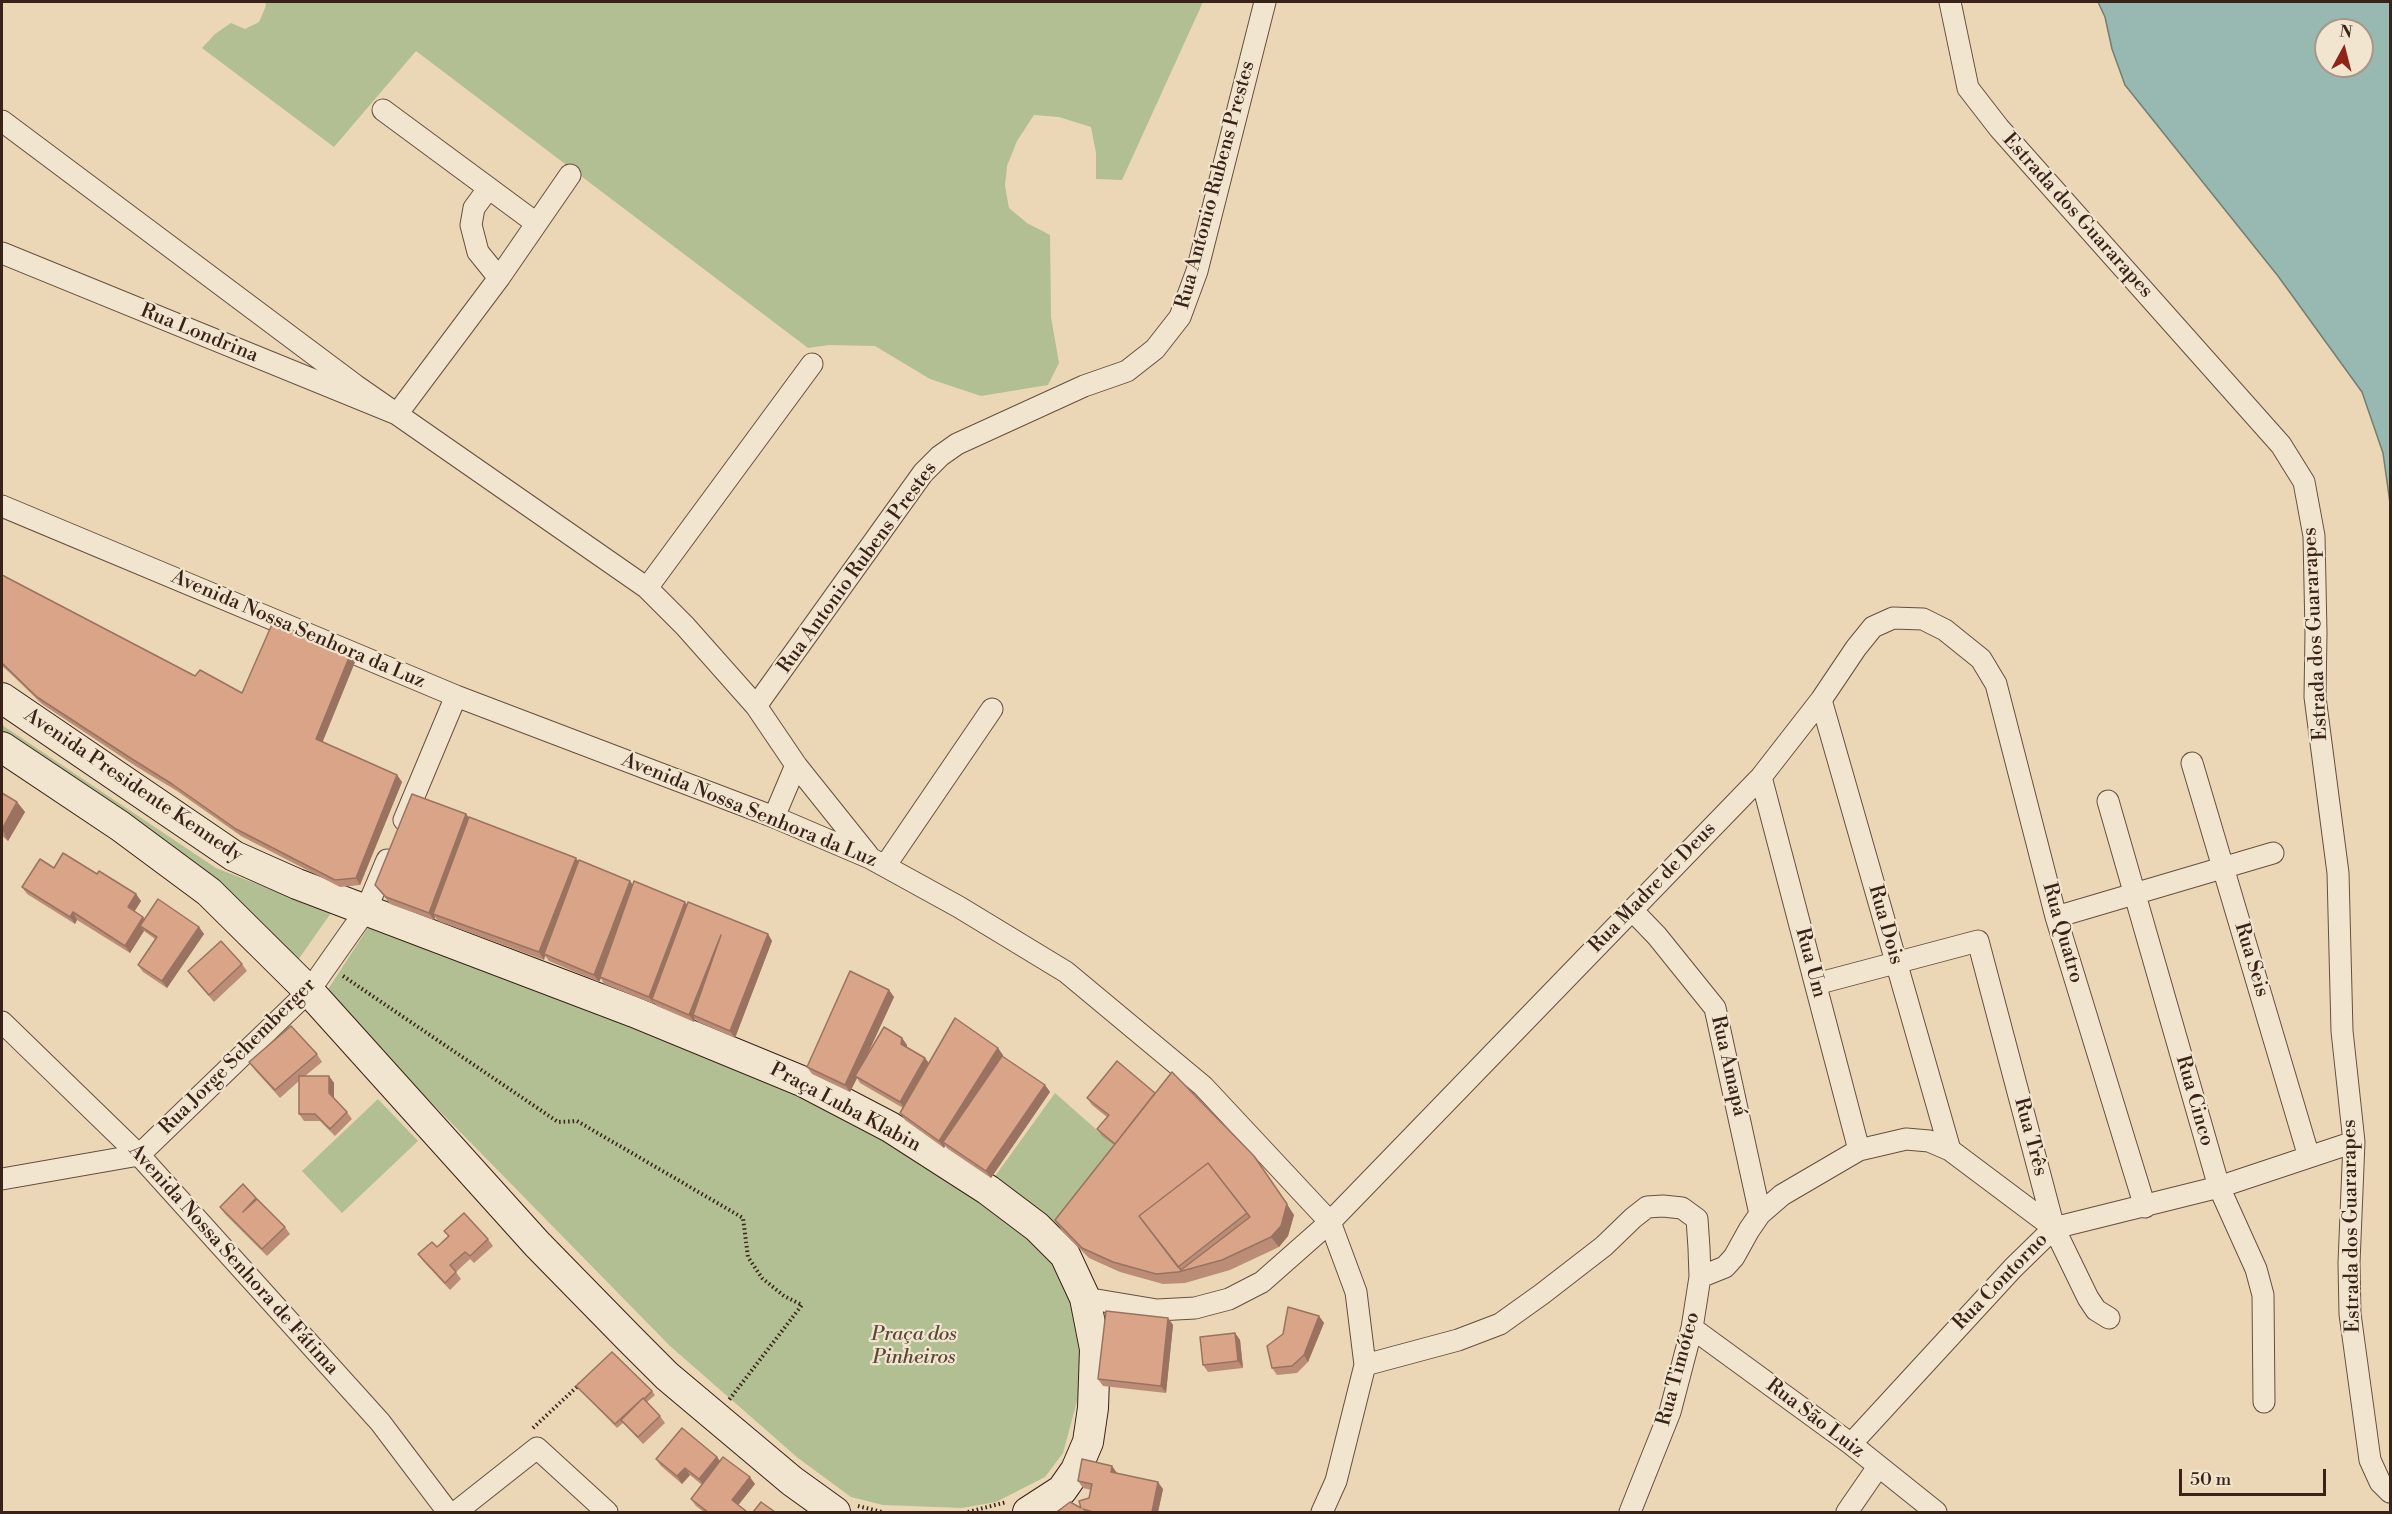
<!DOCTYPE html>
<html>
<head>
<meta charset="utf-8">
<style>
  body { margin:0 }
  #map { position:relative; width:2392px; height:1514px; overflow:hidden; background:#ebd7b5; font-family:"Libre Bodoni",serif }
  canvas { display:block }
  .frame { position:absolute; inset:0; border:3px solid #392218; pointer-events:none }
  .north { position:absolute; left:2314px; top:18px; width:60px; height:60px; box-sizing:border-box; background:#f2e5cf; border:2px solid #a89786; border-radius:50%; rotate:7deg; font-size:16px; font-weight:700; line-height:24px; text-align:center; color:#392218 }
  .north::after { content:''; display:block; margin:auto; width:21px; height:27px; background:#8f2418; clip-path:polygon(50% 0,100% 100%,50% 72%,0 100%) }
  .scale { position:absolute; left:2179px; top:1469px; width:147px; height:27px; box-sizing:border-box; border:3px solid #392218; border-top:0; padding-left:8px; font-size:18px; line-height:21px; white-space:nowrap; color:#392218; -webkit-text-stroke:4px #f2e5cf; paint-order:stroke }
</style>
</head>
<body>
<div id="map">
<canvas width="2392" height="1514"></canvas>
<div class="frame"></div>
<div class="north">N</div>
<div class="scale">50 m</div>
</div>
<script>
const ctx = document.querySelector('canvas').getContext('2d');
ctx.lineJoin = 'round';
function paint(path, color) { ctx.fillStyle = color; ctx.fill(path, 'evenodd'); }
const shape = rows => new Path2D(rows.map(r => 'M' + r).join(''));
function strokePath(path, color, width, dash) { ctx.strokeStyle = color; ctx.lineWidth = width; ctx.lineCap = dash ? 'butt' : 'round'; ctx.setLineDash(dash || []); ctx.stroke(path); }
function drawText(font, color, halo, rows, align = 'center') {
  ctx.font = font + ' "Libre Bodoni",serif'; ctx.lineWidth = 4.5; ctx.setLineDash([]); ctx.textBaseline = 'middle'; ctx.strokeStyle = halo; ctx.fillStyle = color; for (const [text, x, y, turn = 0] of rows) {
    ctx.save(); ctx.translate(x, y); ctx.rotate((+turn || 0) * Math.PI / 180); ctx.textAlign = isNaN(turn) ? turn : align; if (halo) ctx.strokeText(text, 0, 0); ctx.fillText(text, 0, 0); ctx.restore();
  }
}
paint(shape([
  [265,2,1203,2,1122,180,1096,179,1096,153,1091,127,1059,117,1034,115,1017,141,1007,166,1005,186,1009,208,1027,223,1050,235,1051,317,1059,363,1048,385,981,396,930,379,875,346,829,345,808,348,416,51,334,147,202,48,215,34,231,23,245,29,259,22,266,6],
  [2,725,216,868,331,913,298,960,2,733],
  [371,923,801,1092,880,1137,1039,1241,1075,1300,1082,1383,1063,1453,1045,1477,996,1502,962,1508,883,1505,851,1497,798,1458,670,1346,325,994],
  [1055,1093,1123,1153,1062,1231,993,1179],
  [378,1099,418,1141,342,1213,302,1171]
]), '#b2bf92');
const water = shape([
  [2098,2,2390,2,2390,503,2383,453,2362,392,2278,276,2125,85,2112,49,2105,17,2098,2],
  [2326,30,2362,30,2362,66,2326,66,2326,30]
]);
paint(water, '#98b9b1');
strokePath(water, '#727d74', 1.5);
const street = shape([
  [1950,2,1968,88,1999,128,2281,445,2304,482,2314,536,2316,633,2315,697,2338,873,2342,1031,2354,1142,2349,1263,2350,1314,2370,1460,2380,1482,2390,1492],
  [383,110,536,223],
  [2,121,355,385,647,588,685,626,756,706,796,765,868,855],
  [488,189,474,208,471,225,478,252,499,278],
  [2,253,397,414,499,278,570,175],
  [2,506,456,696,774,817,870,858,959,907,1066,972,1203,1086,1330,1222,1356,1292,1365,1365,1336,1481,1322,1512],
  [647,588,812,364],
  [1821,700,1950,1150],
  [756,706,923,473,940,456,957,444,1084,386,1127,371,1155,349,1180,317,1197,271,1265,2],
  [2192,763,2309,1157],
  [1761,777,1859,1150],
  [2108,801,2219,1187,2256,1269,2263,1295,2264,1402],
  [774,817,796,765],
  [404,820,456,696],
  [885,866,992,709],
  [1632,910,1657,936,1715,1008,1760,1214],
  [2056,917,2273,853],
  [1816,984,1978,941,2054,1228,2088,1298,2096,1310,2109,1318],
  [2,1022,139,1155,380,1422,448,1512],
  [139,1155,309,991,366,910,387,860],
  [2,1179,139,1155],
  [2054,1228,2219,1187,2354,1142],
  [1700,1277,1725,1267,1734,1257,1749,1230,1760,1214,1782,1195,1859,1150,1906,1139,1929,1141,1950,1150,2054,1228],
  [1085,1298,1157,1310,1195,1308,1229,1299,1262,1282,1330,1222,1761,777,1821,700,1856,648,1873,627,1893,618,1923,619,1945,630,1981,659,1996,684,2056,917,2145,1207],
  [1692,1328,1851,1444,1936,1512],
  [1365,1365,1458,1340,1500,1324,1542,1294,1604,1246,1633,1218,1647,1207,1663,1206,1682,1208,1697,1219,1699,1248,1700,1277,1692,1328,1670,1412,1630,1512],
  [1851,1444,2013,1268,2054,1228],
  [456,1512,537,1448,607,1512],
  [1847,1512,1878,1467]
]);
const secondary = shape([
  [2,698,234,856,297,884,634,1012,804,1082,890,1127,988,1190,1037,1227,1065,1255,1085,1298,1095,1349,1093,1408,1088,1442,1076,1470,1062,1490,1028,1512],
  [2,747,120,826,209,892,309,991,537,1244,630,1339,667,1376,792,1481,835,1512]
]);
strokePath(street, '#664f3f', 23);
strokePath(secondary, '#392218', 32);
strokePath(shape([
  [343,976,558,1122,577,1121,743,1218,748,1257,762,1278,784,1296,802,1305,729,1400],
  [533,1428,580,1384],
  [858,1506,882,1512],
  [968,1512,1007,1502]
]), '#392218', 4, [1.5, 3]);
strokePath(street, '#f2e5cf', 21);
strokePath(secondary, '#f2e5cf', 30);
paint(shape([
  [2,575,195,676,242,693,355,662,322,742,397,775,402,782,360,885,340,887,241,836,177,791,137,767,42,704,11,674,2,666],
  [2,790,3,794,17,802,25,812,8,841,2,836],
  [466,814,469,817,576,858,578,862,630,881,633,885,768,934,772,941,735,1038,698,1022,695,1019,694,1022,657,1006,654,1003,654,1004,604,984,601,978,599,982,549,961,545,956,544,960,438,921,435,917,434,920,390,904,375,885],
  [97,874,136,894,141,901,134,911,145,919,199,927,204,934,167,988,143,972,138,965,155,939,144,931,130,953,77,920,75,924,27,894,22,887],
  [242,964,247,971,214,1002,193,978,188,971],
  [889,990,894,997,866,1057,902,1038,907,1045,907,1047,925,1058,929,1063,1003,1055,1002,1057,1045,1085,1050,1092,991,1178,948,1149,945,1146,944,1148,905,1120,900,1113,903,1108,860,1083,857,1078,850,1092,812,1074,807,1067],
  [317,1054,322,1062,305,1076,329,1076,334,1083,334,1098,347,1112,352,1119,335,1136,320,1121,304,1121,299,1114,299,1081,280,1098,254,1069,249,1062],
  [1155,1093,1254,1156,1294,1215,1288,1236,1279,1247,1230,1270,1185,1283,1163,1284,1120,1272,1089,1258,1062,1231,1055,1220,1114,1145,1102,1136,1097,1129,1107,1117,1092,1105,1087,1098],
  [257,1199,285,1227,290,1234,267,1256,225,1214,220,1207],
  [444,1231,488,1239,493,1246,474,1263,470,1259,456,1272,461,1279,450,1290,423,1261,418,1254,437,1247,448,1236],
  [1319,1316,1324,1323,1308,1362,1297,1373,1277,1375,1272,1368],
  [1168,1318,1173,1325,1166,1393,1103,1386,1098,1379],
  [1235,1333,1240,1340,1243,1368,1208,1372,1203,1365],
  [576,1386,652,1391,655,1395,647,1402,660,1416,665,1423,643,1444,623,1423,617,1428],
  [717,1457,720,1461,755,1484,738,1505,747,1512,704,1512,696,1506,691,1499,702,1485,690,1475,682,1484,661,1466,656,1459],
  [1112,1466,1117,1474,1163,1489,1158,1512,1057,1512,1081,1508,1089,1498,1091,1490,1083,1488,1078,1481]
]), '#bb8d76');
paint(shape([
  [350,655,355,662,321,746,316,739],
  [397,775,402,782,360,885,356,878],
  [17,802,25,812,8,841,2,829],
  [466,814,471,821,433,914,435,917,434,920,429,913],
  [576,858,581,865,544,954,545,956,544,960,539,952],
  [630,881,635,888,600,977,601,978,599,982,594,975],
  [136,894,141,901,133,914,128,907],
  [685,902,690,909,652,999,654,1004,649,997],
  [73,912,77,920,75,924,70,917],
  [143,917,148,924,140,926,144,931,130,953,125,946],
  [199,927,204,934,167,988,162,981],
  [768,934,772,941,735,1038,730,1031],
  [721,935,693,1015,695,1019,694,1022,689,1015],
  [889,990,894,997,857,1077,855,1076,857,1078,850,1092,845,1085],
  [902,1038,907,1045,906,1051,901,1044],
  [998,1048,1003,1055,946,1145,943,1142,945,1146,944,1148,939,1141],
  [925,1058,930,1065,905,1109,900,1102],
  [329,1076,334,1083,334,1100,329,1093],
  [1045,1085,1050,1092,991,1178,986,1171],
  [1287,1204,1294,1215,1288,1236,1279,1247,1271,1237],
  [1319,1316,1324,1323,1308,1362,1304,1355],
  [1168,1318,1173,1325,1166,1393,1161,1386],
  [1235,1333,1240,1340,1243,1368,1238,1361],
  [717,1457,722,1464,704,1486,699,1479],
  [1112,1466,1117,1473,1116,1479,1111,1472],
  [685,1468,690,1475,682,1484,677,1476],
  [750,1477,755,1484,736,1508,732,1500],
  [1158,1482,1163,1489,1158,1512,1152,1512]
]), '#997360');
const building = shape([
  [2,575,195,676,200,670,242,693,273,622,350,655,316,739,397,775,356,878,335,880,236,829,172,784,132,759,37,697,2,663,2,575],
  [2,793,17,802,2,829,2,793],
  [412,794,466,814,429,913,386,897,375,885,412,794],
  [469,817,576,858,539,952,433,914,469,817],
  [63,853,97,874,99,871,136,894,128,907,143,917,125,946,73,912,70,917,22,887,40,859,54,868,63,853],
  [579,860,630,881,594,975,544,954,579,860],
  [634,881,685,902,649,997,600,977,634,881],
  [158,899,199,927,162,981,138,965,157,937,140,926,158,899],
  [688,902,768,934,730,1031,693,1015,721,935,689,1015,652,999,688,902],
  [221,941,242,964,209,995,188,971,221,941],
  [850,971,889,990,845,1085,807,1067,850,971],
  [955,1018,998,1048,939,1141,900,1113,955,1018],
  [291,1026,317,1054,275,1090,249,1062,291,1026],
  [884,1027,902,1038,901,1044,925,1058,900,1102,855,1076,884,1027],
  [1002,1056,1045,1085,986,1171,943,1142,1002,1056],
  [1117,1061,1155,1093,1115,1144,1097,1129,1109,1115,1087,1098,1117,1061],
  [1172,1072,1254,1156,1287,1204,1281,1226,1271,1237,1222,1260,1178,1272,1156,1274,1113,1262,1082,1248,1055,1220,1172,1072],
  [1208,1163,1250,1217,1181,1270,1139,1216,1208,1163],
  [299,1076,329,1076,329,1093,347,1112,330,1129,315,1114,299,1114,299,1076],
  [1208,1163,1247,1213,1178,1267,1139,1216,1208,1163],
  [243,1184,256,1198,243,1212,257,1199,285,1227,262,1249,220,1207,243,1184],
  [464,1213,488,1239,470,1256,465,1252,450,1265,456,1272,445,1283,418,1254,432,1242,437,1247,449,1236,444,1231,464,1213],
  [1288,1307,1319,1316,1304,1355,1292,1366,1272,1368,1267,1346,1283,1334,1288,1307],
  [1106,1311,1168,1318,1161,1386,1098,1379,1106,1311],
  [1235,1333,1238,1361,1203,1365,1200,1337,1235,1333],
  [612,1352,652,1391,644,1399,643,1398,615,1424,576,1386,612,1352],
  [643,1398,660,1416,638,1437,621,1420,643,1398],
  [682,1428,717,1457,699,1479,685,1468,677,1476,656,1459,682,1428],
  [723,1457,750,1477,732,1500,746,1511,745,1512,708,1512,691,1499,723,1457],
  [1082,1459,1112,1466,1111,1472,1158,1482,1152,1512,1093,1512,1083,1509,1089,1512,1057,1512,1070,1502,1081,1508,1079,1501,1089,1498,1092,1484,1078,1481,1082,1459],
  [761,1502,775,1512,753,1512,761,1502]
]);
paint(building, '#daa489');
strokePath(building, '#997360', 1.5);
drawText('20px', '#392218', '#f2e5cf', [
  ["Rua Antonio Rubens Prestes",1216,185,-75],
  ["Estrada dos Guararapes",2077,216,48],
  ["Rua Londrina",199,334,22],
  ["Rua Antonio Rubens Prestes",858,568,-54],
  ["Avenida Nossa Senhora da Luz",298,630,23],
  ["Estrada dos Guararapes",2316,634,-93],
  ["Avenida Presidente Kennedy",133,786,34],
  ["Avenida Nossa Senhora da Luz",749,811,22],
  ["Rua Madre de Deus",1653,888,-46],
  ["Rua Dois",1885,925,74],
  ["Rua Quatro",2062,933,74],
  ["Rua Seis",2251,960,73],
  ["Rua Um",1810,963,75],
  ["Rua Jorge Schemberger",238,1057,-45],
  ["Rua Amapá",1728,1066,77],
  ["Rua Cinco",2194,1101,74],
  ["Praça Luba Klabin",845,1108,28],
  ["Rua Três",2030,1137,75],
  ["Estrada dos Guararapes",2352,1226,-91],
  ["Avenida Nossa Senhora de Fátima",233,1260,48],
  ["Rua Contorno",2001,1282,-46],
  ["Rua Timóteo",1679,1369,-75],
  ["Rua São Luiz",1815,1419,37]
]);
drawText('italic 20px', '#574936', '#f2e5cf', [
  ["Praça dos",914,1335],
  ["Pinheiros",914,1358]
]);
</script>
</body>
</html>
